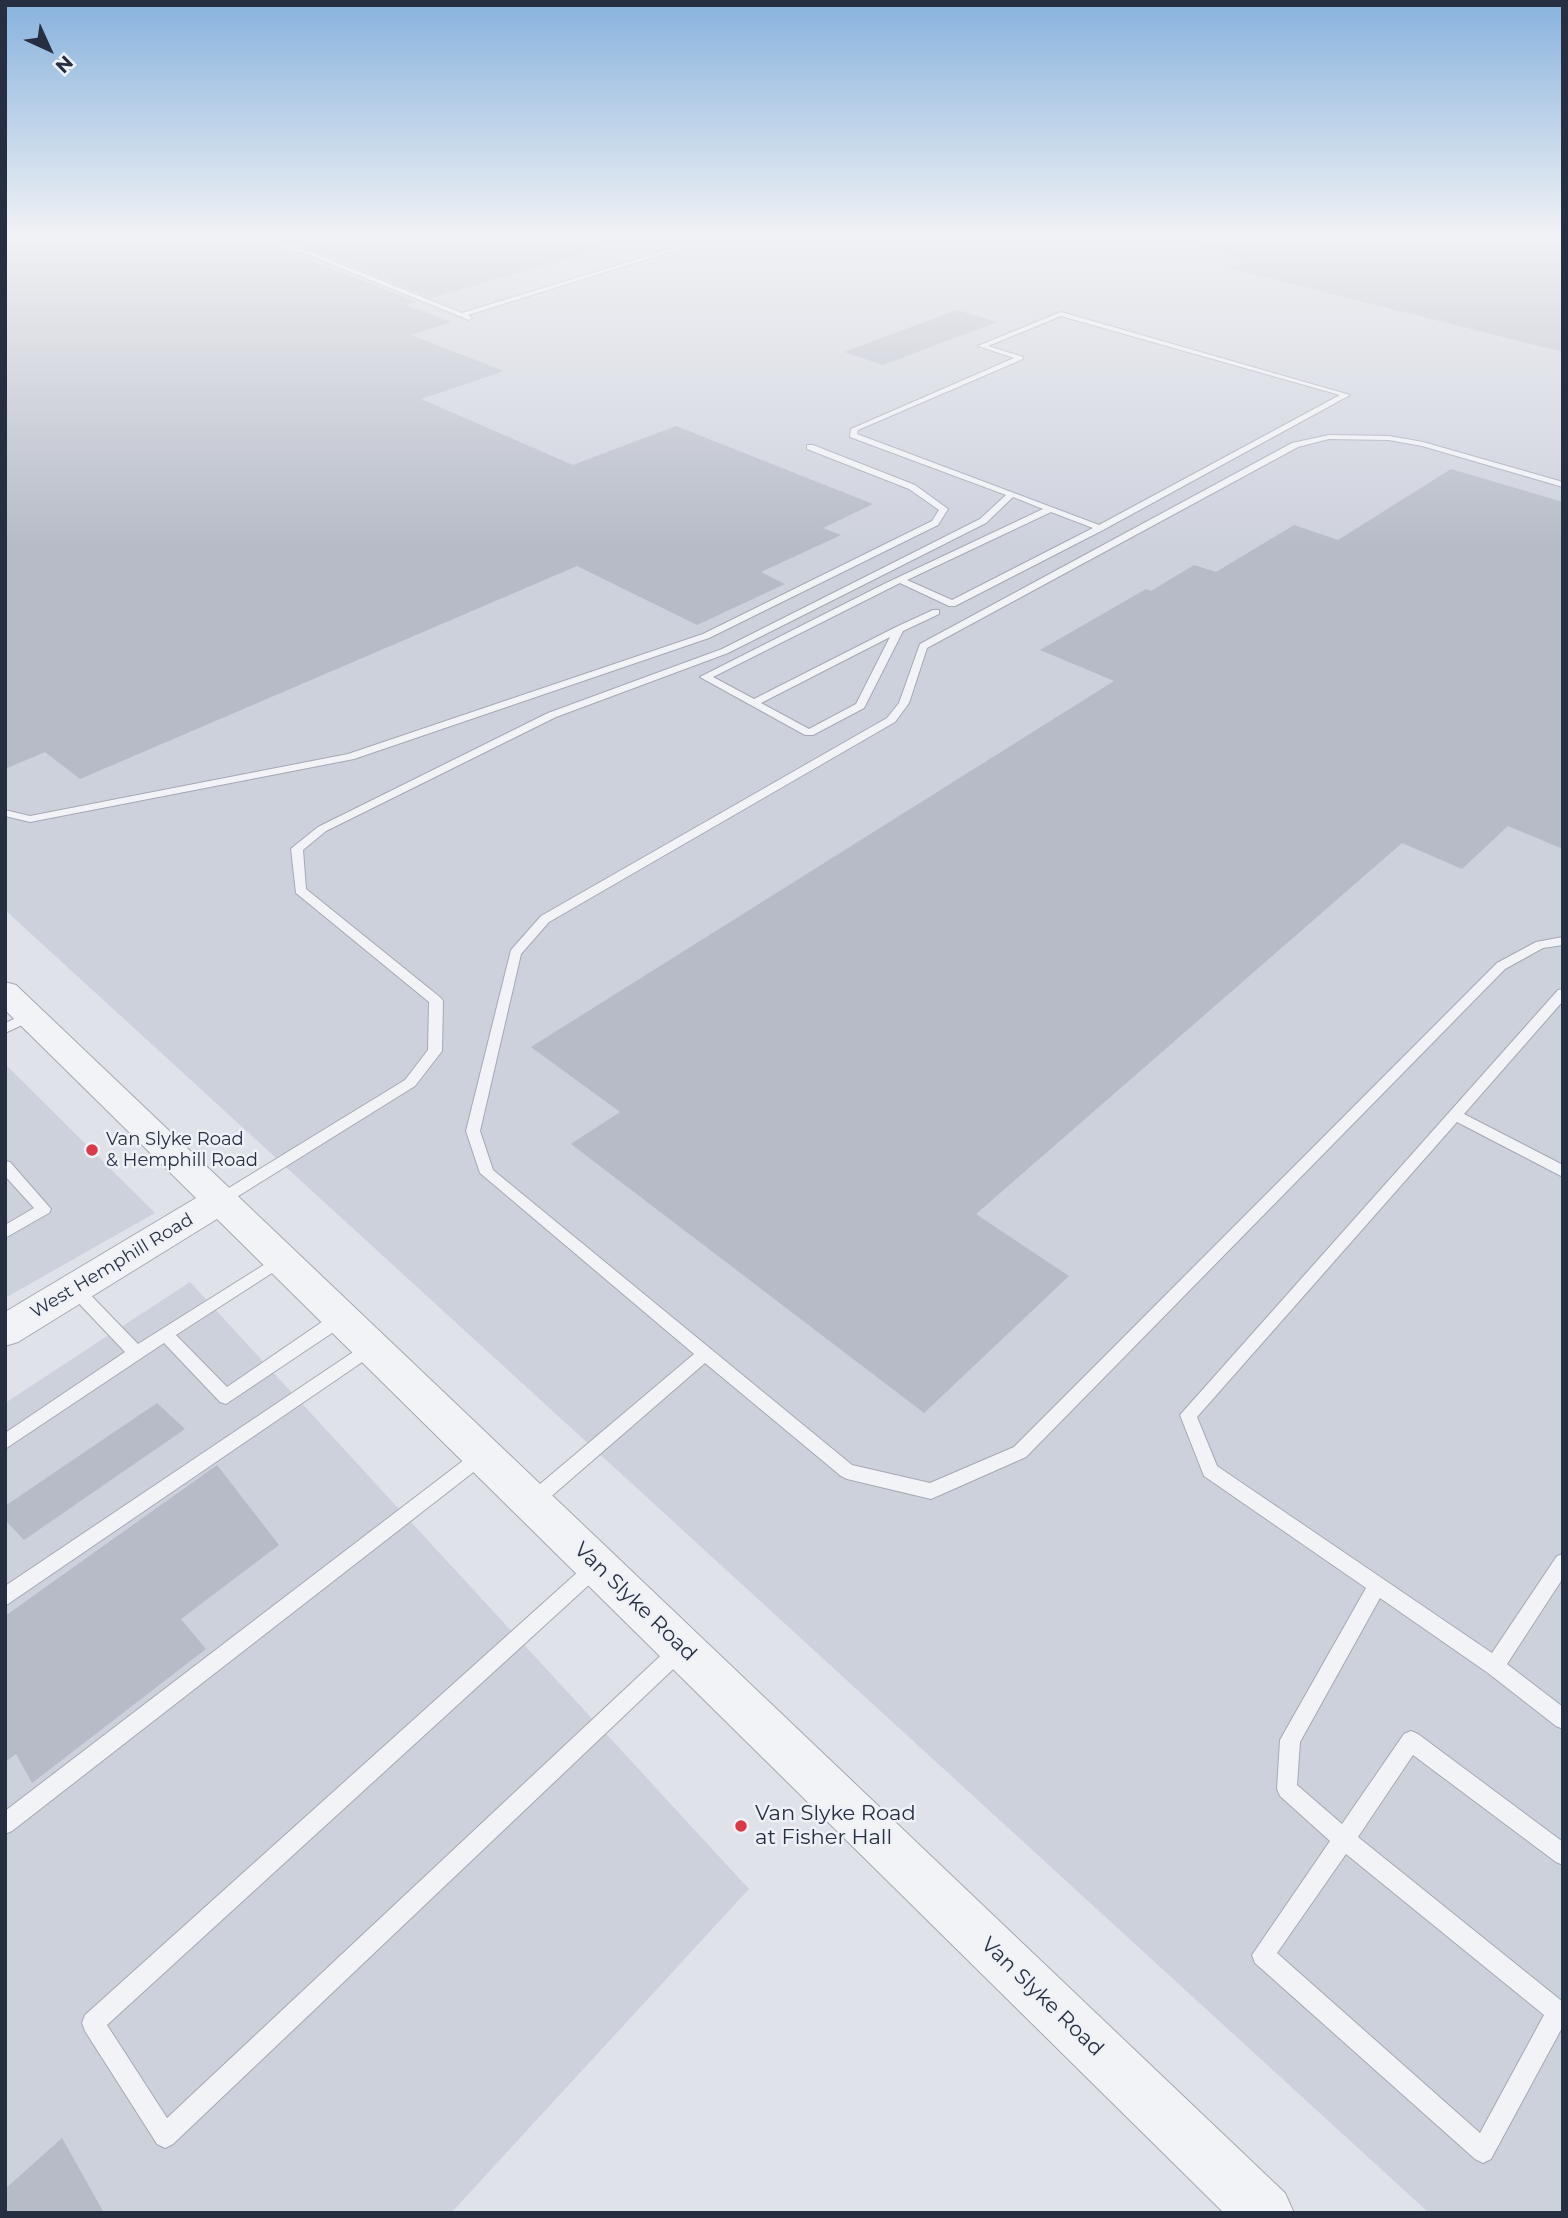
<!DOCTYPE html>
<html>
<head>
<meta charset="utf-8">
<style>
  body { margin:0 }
  #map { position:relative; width:1568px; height:2218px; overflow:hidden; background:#dfe2e9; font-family:Montserrat,sans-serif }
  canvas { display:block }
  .frame { position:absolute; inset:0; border:7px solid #262f42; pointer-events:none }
  .north { position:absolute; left:14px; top:14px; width:70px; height:70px; -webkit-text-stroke:5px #eef1f7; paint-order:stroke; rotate:135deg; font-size:19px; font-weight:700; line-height:28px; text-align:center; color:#262f42 }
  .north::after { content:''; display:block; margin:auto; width:24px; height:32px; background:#262f42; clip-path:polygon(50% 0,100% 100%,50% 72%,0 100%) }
</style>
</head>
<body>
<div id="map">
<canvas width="1568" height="2218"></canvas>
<div class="frame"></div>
<div class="north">N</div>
</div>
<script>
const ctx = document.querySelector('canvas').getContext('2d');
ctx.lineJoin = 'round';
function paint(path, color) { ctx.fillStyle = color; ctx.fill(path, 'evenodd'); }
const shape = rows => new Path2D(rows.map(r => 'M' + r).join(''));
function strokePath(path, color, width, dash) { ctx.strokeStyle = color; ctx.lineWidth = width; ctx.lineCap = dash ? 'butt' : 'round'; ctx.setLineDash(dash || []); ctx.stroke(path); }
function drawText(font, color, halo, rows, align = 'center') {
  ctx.font = font + ' Montserrat,sans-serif'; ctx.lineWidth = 5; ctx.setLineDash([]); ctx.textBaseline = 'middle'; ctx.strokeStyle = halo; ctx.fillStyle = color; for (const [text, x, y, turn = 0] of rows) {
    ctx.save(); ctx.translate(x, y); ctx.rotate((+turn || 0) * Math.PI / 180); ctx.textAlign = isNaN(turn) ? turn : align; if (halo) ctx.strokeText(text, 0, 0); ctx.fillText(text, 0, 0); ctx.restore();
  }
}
paint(shape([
  [5,237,1563,237,1563,2213,1429,2213,5,910],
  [5,1064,155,1213,5,1298],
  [190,1282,749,1889,451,2213,5,2213,5,1403]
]), '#cdd1dc');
paint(shape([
  [23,237,163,237,190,248,192,237,251,237,417,302,406,305,452,322,411,335,504,371,421,399,573,465,676,426,873,504,823,528,841,535,761,572,785,584,697,625,577,566,80,779,45,752,5,769,5,241],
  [273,237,613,237,614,245,431,298,314,251],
  [1195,237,1563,237,1563,352,1227,268,1246,260,1194,247],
  [957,310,997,322,883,365,844,352],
  [1451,469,1563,502,1563,849,1508,826,1462,869,1402,843,976,1214,1069,1276,924,1413,571,1144,620,1112,531,1047,1114,681,1040,650,1146,589,1151,591,1194,565,1216,572,1294,525,1338,540],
  [157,1403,185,1429,24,1540,5,1520,5,1506],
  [217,1465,279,1545,181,1619,206,1649,32,1783,16,1754,5,1762,5,1616],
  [62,2138,104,2213,5,2213,5,2189]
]), '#b6bbc7');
const service = shape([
  [253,237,263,237,313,253,462,313,703,239,701,237,711,239,468,315,472,318,469,320,309,255,253,237],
  [1061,312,1350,395,1103,530,955,606,949,606,900,583,713,677,754,699,896,627,933,610,939,610,939,614,903,631,864,708,813,735,805,735,700,677,884,584,1043,509,1013,497,986,523,728,653,556,717,326,831,303,850,306,889,441,998,443,1001,442,1051,415,1086,224,1205,214,1205,212,1201,214,1197,405,1080,428,1050,429,1002,296,893,291,849,293,847,318,827,548,713,722,649,980,519,1006,495,850,437,851,429,1014,358,978,346,1061,312],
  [1061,316,1340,395,1099,525,857,434,858,430,1023,359,1023,357,988,346,1061,316],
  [1051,512,1093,528,952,600,907,580,1051,512],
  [890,637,856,704,809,729,761,703,890,637],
  [1329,435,1389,436,1423,442,1563,482,1563,487,1422,446,1389,440,1329,439,1298,447,927,648,909,703,895,722,549,922,521,954,480,1131,493,1170,852,1465,930,1483,1014,1447,1497,963,1536,942,1563,937,1563,945,1543,948,1505,969,1026,1457,931,1499,847,1479,841,1476,705,1363,539,1507,533,1509,527,1507,524,1501,527,1495,694,1354,480,1173,466,1131,511,950,541,916,887,718,899,703,920,644,1292,443,1329,435],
  [807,445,813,445,915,485,948,509,938,525,709,638,354,759,30,822,5,816,5,810,30,816,348,754,703,634,932,521,939,510,909,489,807,449,807,445],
  [1563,989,1563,1001,1464,1114,1563,1165,1563,1177,1457,1122,1197,1417,1217,1466,1492,1653,1557,1556,1563,1554,1563,1578,1507,1664,1563,1707,1563,1729,1556,1726,1488,1673,1380,1598,1300,1742,1297,1785,1342,1824,1404,1734,1411,1731,1418,1734,1563,1842,1563,1865,1556,1862,1413,1755,1358,1837,1563,2002,1563,2026,1491,2159,1483,2163,1475,2159,1255,1963,1252,1955,1330,1841,1280,1796,1277,1789,1280,1740,1366,1588,1204,1476,1180,1415,1558,990,1563,989],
  [1346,1854,1544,2015,1480,2133,1277,1953,1346,1854],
  [30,1012,37,1016,35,1019,5,1033,5,1023,30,1012],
  [5,1161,10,1162,51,1209,49,1213,5,1238,5,1225,34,1208,5,1176,5,1161],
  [281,1254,286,1256,289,1260,286,1264,176,1335,227,1387,335,1313,341,1312,347,1313,349,1318,347,1323,226,1404,220,1402,164,1343,5,1449,5,1433,125,1352,69,1293,67,1289,69,1285,75,1283,81,1285,138,1344,281,1254],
  [371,1340,377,1342,379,1347,377,1352,5,1606,5,1586,371,1340],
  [483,1448,489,1450,492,1455,489,1460,12,1831,5,1834,5,1811,477,1450,483,1448],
  [596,1559,602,1561,605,1567,602,1573,107,2025,167,2118,672,1645,679,1642,686,1645,689,1651,686,1657,173,2144,165,2148,157,2144,85,2031,82,2023,85,2015,590,1561,596,1559]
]);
const tertiary = shape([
  [5,982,16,985,1285,2193,1294,2213,1224,2213,217,1219,18,1342,5,1346,5,1312,196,1198,5,1010,5,982]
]);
strokePath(service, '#a4a9b4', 2);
strokePath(tertiary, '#a4a9b4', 2);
paint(service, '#f2f3f7');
paint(tertiary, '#f2f3f7');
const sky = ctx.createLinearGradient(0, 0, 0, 548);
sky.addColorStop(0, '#87b2dd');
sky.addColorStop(0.43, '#f1f2f5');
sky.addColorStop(1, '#f1f2f500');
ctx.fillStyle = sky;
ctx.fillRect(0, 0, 1568, 548);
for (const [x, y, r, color] of [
  [92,1150,7,"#d93948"],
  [741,1826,7,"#d93948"]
]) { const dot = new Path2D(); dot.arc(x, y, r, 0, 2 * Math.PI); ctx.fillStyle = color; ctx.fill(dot); strokePath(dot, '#eef1f7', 2.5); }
drawText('18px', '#262f42', '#eef1f7', [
  ["Van Slyke Road",106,1140],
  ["& Hemphill Road",106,1161]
], 'left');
drawText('18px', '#262f42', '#eef1f7', [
  ["West Hemphill Road",112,1266,-31]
]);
drawText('21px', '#262f42', '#eef1f7', [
  ["Van Slyke Road",635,1602,44],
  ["Van Slyke Road",1042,1997,44]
]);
drawText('21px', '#262f42', '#eef1f7', [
  ["Van Slyke Road",755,1814],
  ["at Fisher Hall",755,1838]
], 'left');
</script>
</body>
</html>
